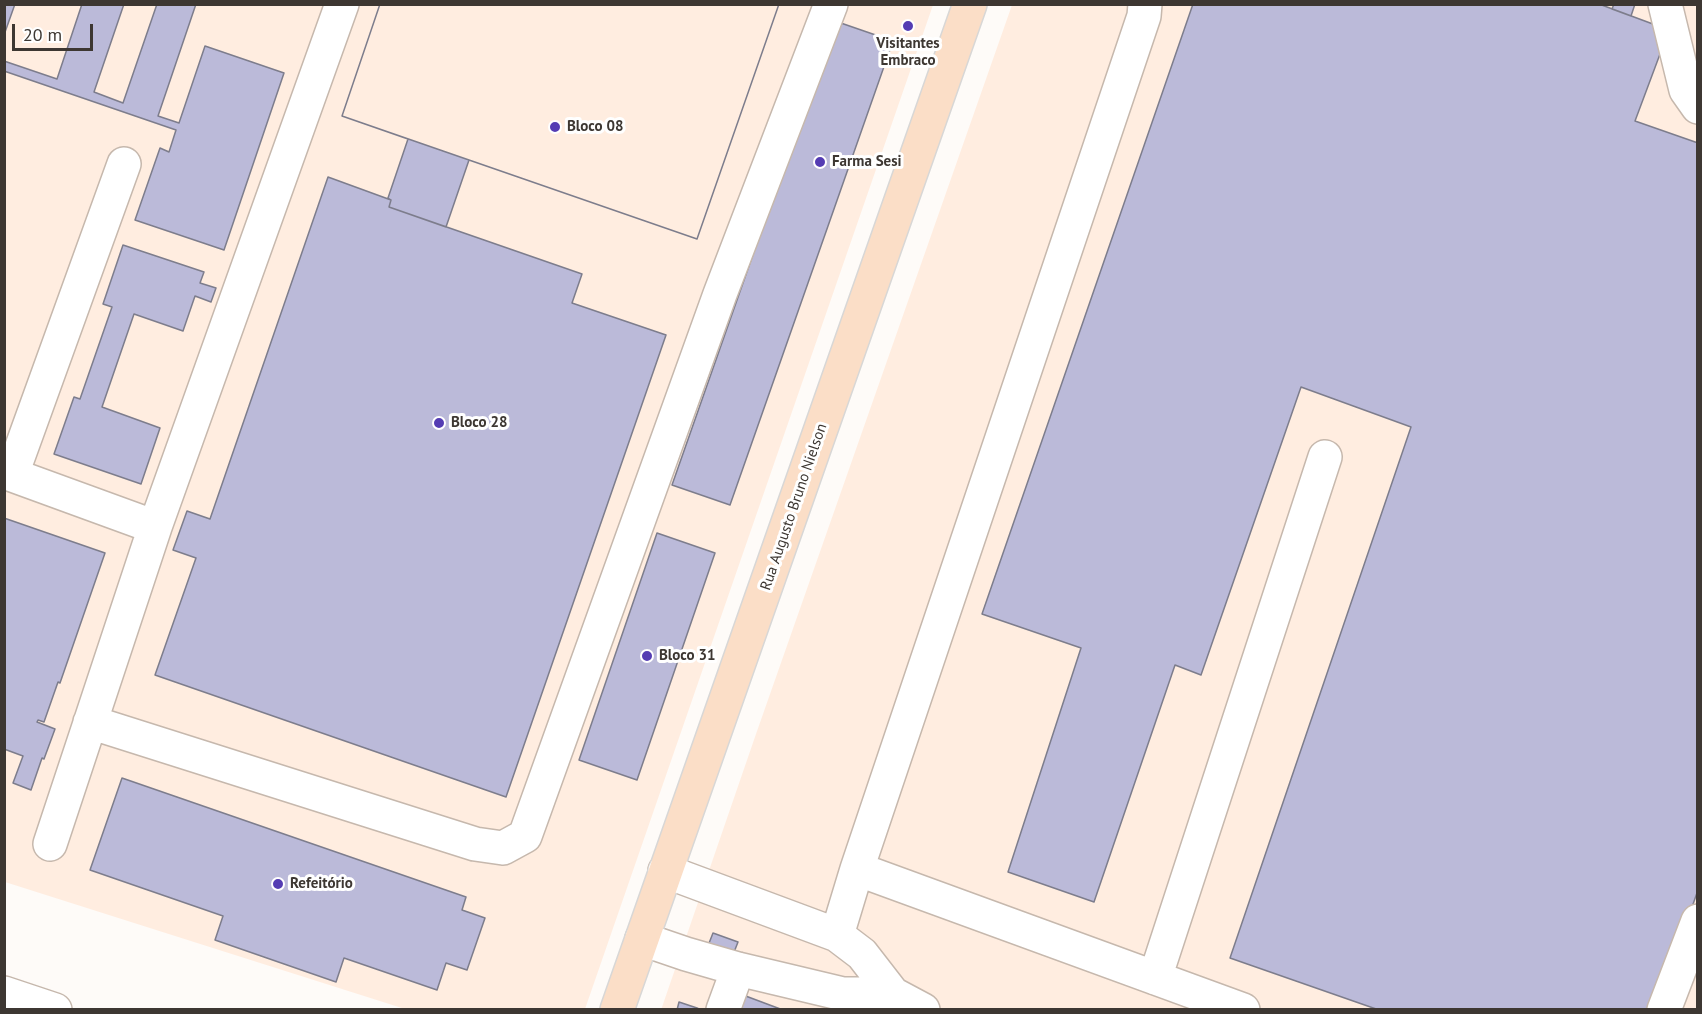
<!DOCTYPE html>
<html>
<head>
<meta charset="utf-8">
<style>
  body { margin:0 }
  #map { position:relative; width:1702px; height:1014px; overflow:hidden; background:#fefbf8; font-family:"PT Sans",sans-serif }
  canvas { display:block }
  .frame { position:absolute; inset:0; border:6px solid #3d3732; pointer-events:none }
  .scale { position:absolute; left:12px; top:24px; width:81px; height:27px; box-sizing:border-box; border:3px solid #3d3732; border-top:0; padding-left:8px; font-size:18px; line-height:21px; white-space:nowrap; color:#3d3732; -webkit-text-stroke:4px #fff; paint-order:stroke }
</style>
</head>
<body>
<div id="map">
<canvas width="1702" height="1014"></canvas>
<div class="frame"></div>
<div class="scale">20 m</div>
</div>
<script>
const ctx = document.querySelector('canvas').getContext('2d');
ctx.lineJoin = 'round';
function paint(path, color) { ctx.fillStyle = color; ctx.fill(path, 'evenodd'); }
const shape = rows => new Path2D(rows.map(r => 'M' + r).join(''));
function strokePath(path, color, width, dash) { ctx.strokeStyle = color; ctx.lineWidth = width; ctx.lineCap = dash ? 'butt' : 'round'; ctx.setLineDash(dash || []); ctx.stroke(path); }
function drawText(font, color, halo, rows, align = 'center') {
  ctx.font = font + ' "PT Sans",sans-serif'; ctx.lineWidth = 6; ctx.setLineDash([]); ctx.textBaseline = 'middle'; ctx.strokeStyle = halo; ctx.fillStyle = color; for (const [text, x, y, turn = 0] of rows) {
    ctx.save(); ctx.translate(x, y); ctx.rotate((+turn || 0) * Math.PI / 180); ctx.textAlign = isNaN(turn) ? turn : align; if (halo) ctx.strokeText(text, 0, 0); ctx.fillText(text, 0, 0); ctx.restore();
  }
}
paint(shape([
  [5,5,933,5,585,1009,405,1009,5,882],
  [1012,5,1697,5,1697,1009,661,1010,756,734]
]), '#ffede0');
const building = shape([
  [4,4,15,4,4,35,4,4],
  [82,4,124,4,94,92,123,103,157,4,196,4,158,116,179,123,205,46,284,73,224,250,135,220,160,148,169,152,176,130,4,71,4,61,57,79,82,4],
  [380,4,779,4,697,239,469,160,446,227,389,207,391,200,388,198,408,139,342,116,380,4],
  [380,4,779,4,697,239,342,116,380,4],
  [1193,4,1599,4,1669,30,1635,121,1698,143,1698,890,1656,1010,1379,1010,1230,958,1411,427,1301,387,1201,675,1175,665,1094,902,1008,872,1081,648,982,614,1193,4],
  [1614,4,1635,4,1631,16,1612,9,1614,4],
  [835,21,893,41,730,505,672,485,835,21],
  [328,177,391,200,389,207,582,274,572,303,666,335,506,797,155,675,196,558,173,550,187,511,210,519,328,177],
  [123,245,204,272,200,283,216,288,211,302,195,296,183,331,134,314,102,407,160,428,141,484,54,454,74,397,80,399,112,307,103,304,123,245],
  [4,518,105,553,60,683,58,682,44,722,38,720,37,722,55,729,44,759,42,758,31,790,13,783,23,756,4,749,4,518],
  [657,533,715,553,637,780,579,760,657,533],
  [122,778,466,897,462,910,485,918,467,970,446,963,437,990,344,958,336,982,215,940,223,916,90,870,122,778],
  [713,933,738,942,729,965,704,956,713,933],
  [735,992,783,1010,729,1010,735,992],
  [679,1002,697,1008,701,1010,677,1010,679,1002]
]);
paint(building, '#bbbad9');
strokePath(building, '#7d7d8c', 1.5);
const minor = shape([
  [1665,4,1686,90,1698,107],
  [4,472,155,527,50,844],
  [12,474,124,164],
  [155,527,342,4],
  [90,722,475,844,503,848,525,836,720,294,831,4],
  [857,869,1144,16,1145,4],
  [665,871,837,935,857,869,1243,1010],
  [837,935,862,954,893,994],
  [642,939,686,954,738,969,843,994,893,994,923,1010],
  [1155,978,1325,457],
  [4,993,55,1010],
  [723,1010,738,969],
  [1664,1010,1698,921]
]);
const major = shape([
  [617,1010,970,4]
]);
strokePath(minor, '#c6b8ad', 36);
strokePath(major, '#d8d7d6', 36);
strokePath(minor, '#fff', 33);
strokePath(major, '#fbdec7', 33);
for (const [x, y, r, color] of [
  [908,26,6,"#543cb3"],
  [555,127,6,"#543cb3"],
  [820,162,6,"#543cb3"],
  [439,423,6,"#543cb3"],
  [647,656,6,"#543cb3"],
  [278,884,6,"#543cb3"]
]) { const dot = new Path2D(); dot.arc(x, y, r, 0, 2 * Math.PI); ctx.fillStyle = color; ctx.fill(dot); strokePath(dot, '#fff', 2); }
drawText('bold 15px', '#3d3732', '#fff', [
  ["Visitantes",908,44,"center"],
  ["Embraco",908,61,"center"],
  ["Bloco 08",567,127],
  ["Farma Sesi",832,162],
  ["Bloco 28",451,423],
  ["Bloco 31",659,656],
  ["Refeitório",290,884]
], 'left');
drawText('15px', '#3d3732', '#fff', [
  ["Rua Augusto Bruno Nielson",794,507,-71]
]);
</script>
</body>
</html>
